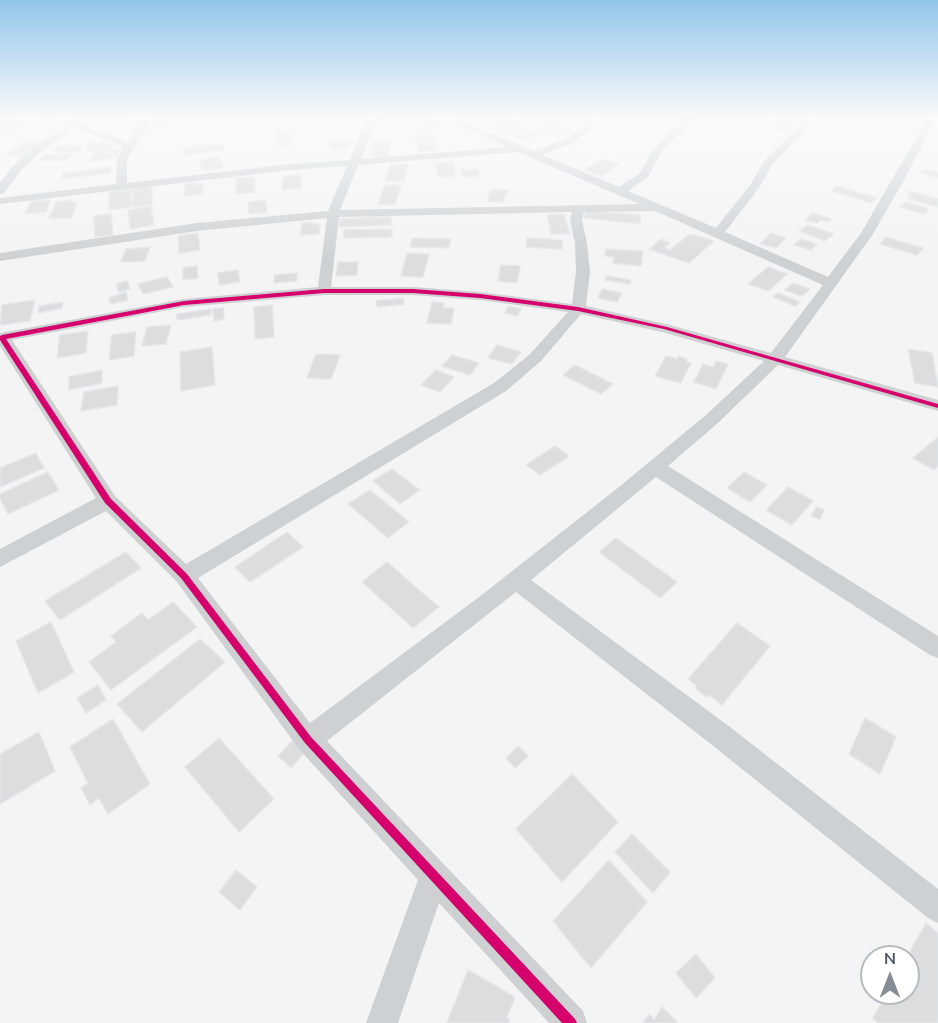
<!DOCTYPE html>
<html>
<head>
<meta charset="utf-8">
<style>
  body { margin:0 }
  #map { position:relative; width:938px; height:1023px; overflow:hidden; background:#f4f4f4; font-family:"Nunito Sans",sans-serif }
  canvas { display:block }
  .north { position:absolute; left:860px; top:945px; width:60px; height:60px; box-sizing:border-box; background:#fff; border:2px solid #b7bbc0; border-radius:50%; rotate:0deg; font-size:16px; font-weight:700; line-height:24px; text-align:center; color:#4a5661 }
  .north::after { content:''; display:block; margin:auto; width:21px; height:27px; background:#868d94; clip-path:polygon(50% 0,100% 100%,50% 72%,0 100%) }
</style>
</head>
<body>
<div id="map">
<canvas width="938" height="1023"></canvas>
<div class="north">N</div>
</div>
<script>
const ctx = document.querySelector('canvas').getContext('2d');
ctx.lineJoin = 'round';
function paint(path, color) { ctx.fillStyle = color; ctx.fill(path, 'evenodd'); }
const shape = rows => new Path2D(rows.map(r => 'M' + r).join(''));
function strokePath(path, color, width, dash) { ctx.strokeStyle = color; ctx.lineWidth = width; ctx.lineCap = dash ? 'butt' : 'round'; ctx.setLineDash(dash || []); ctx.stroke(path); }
const building = shape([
  [25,118,38,119,23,126,11,124,25,118],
  [131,118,136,118,147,121,134,126,120,122,131,118],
  [435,118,447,121,426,133,412,129,435,118],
  [514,118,528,123,503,133,490,129,514,118],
  [768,119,794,126,787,131,760,124,768,119],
  [0,121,23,127,8,132,0,130,0,121],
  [194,121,191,127,153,128,157,122,194,121],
  [549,121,572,130,559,134,536,125,549,121],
  [527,128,541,135,521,140,512,136,526,132,521,130,527,128],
  [296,129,291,144,273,144,279,130,296,129],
  [433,136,438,150,418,151,415,137,433,136],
  [26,141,42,142,22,156,6,155,26,141],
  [346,141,348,148,331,150,329,142,346,141],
  [372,141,390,141,389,157,371,157,372,141],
  [106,142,109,146,113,145,113,148,87,151,88,144,106,142],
  [223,144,224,150,183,155,183,148,223,144],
  [59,145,85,146,76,153,51,151,59,145],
  [121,149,117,157,90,162,95,151,121,149],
  [46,154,74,154,67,161,39,160,46,154],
  [218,157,224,167,204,171,198,160,218,157],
  [603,159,620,164,601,176,584,170,603,159],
  [452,162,456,176,438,177,435,163,452,162],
  [390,164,408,164,404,182,385,181,390,164],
  [110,167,110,173,62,179,63,173,110,167],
  [478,169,480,176,462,177,460,170,478,169],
  [926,169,938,172,938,178,921,173,926,169],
  [301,174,301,188,282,190,283,177,301,174],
  [254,177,255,192,236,194,236,178,254,177],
  [197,183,196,185,203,184,203,194,184,196,185,184,197,183],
  [385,185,401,185,395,205,378,204,385,185],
  [152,186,152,205,132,207,133,188,152,186],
  [837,186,877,198,871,203,831,191,837,186],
  [131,189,131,207,109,210,109,192,131,189],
  [491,189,508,190,503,202,487,201,491,189],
  [910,191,938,199,938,207,908,199,911,195,907,194,910,191],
  [51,200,46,212,25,214,31,201,51,200],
  [71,200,71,202,77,202,71,218,49,218,56,202,71,200],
  [265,200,267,212,249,214,248,202,265,200],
  [905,202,929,209,925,214,900,207,905,202],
  [151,206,154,225,130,229,128,210,151,206],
  [586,210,641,215,640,224,584,218,586,210],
  [111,213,113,235,95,237,94,216,111,213],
  [813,213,832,219,828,222,821,220,817,223,805,220,813,213],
  [564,214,570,234,551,234,547,215,564,214],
  [371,217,391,217,391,225,339,227,340,219,371,217],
  [312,222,312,224,320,224,319,234,300,235,302,223,312,222],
  [807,225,834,234,825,241,799,231,807,225],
  [392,229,392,237,343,238,344,230,392,229],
  [198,233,200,250,179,253,178,236,198,233],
  [771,233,786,238,776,248,760,244,771,233],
  [690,234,714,241,689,263,649,249,661,239,670,243,664,248,670,250,690,234],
  [886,237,923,248,917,255,880,244,886,237],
  [412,238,451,239,449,248,410,247,412,238],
  [527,238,562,240,562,249,526,247,527,238],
  [800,239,817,244,811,250,794,245,800,239],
  [150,247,145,261,121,262,126,249,150,247],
  [606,249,643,251,641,266,613,263,614,257,605,256,606,249],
  [407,253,429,254,423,277,401,276,407,253],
  [338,262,358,262,357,275,336,276,338,262],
  [501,265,520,266,517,283,498,281,501,265],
  [197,266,198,278,183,280,183,268,197,266],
  [768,267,787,274,768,291,748,284,768,267],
  [238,270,240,282,219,285,218,273,238,270],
  [297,273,297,281,274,283,274,275,297,273],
  [606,276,631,280,630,284,605,280,606,276],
  [167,277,173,287,143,294,138,284,167,277],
  [127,281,130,289,119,292,116,284,127,281],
  [793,283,810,289,802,296,785,290,793,283],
  [602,289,622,293,617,302,598,298,602,289],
  [126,292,128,300,111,304,109,298,126,292],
  [778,293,800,302,795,306,773,297,778,293],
  [403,298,404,304,377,307,376,301,403,298],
  [35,300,30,321,0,325,2,305,35,300],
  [63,302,62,308,38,313,39,306,63,302],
  [432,302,444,303,443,308,454,308,451,324,427,323,432,302],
  [272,305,274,337,255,339,254,307,272,305],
  [508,306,521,309,517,316,505,313,508,306],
  [223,308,224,319,214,321,213,309,223,308],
  [211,309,211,315,177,320,177,314,211,309],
  [171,325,166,344,142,346,147,327,171,325],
  [88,331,86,353,57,358,60,335,88,331],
  [136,332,134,356,109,360,112,335,136,332],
  [497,345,521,352,512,364,488,358,497,345],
  [212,347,215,385,181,391,180,352,212,347],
  [908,349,932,353,938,387,915,383,908,349],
  [316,354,340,355,331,379,307,378,316,354],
  [452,355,479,363,470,375,442,366,452,355],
  [666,356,677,359,678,356,687,359,686,362,691,363,681,383,655,376,666,356],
  [716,361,728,364,716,389,694,382,703,364,713,367,716,361],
  [575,365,613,384,601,394,563,375,575,365],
  [102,370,102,383,69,390,69,377,102,370],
  [436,370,454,377,440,392,421,385,436,370],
  [118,386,117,405,81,411,84,392,118,386],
  [938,437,938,466,934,470,913,458,938,437],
  [555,446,569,456,540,475,526,465,555,446],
  [36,453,44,468,0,487,0,468,36,453],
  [392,469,420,490,400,504,373,481,392,469],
  [48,472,59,490,8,514,0,499,0,494,48,472],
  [744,472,767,485,750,502,727,488,744,472],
  [788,487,813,501,792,525,766,510,788,487],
  [370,490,409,522,388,538,348,504,370,490],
  [816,507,824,510,820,519,811,516,816,507],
  [287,532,303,547,250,582,235,567,287,532],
  [616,538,677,582,660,598,599,552,616,538],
  [126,552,141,568,60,620,45,601,126,552],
  [387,562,439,607,413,628,362,582,387,562],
  [173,602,197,627,111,690,89,662,116,642,111,636,142,613,148,620,173,602],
  [51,622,74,672,38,693,16,641,51,622],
  [737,623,770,646,722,705,709,695,706,697,695,688,697,686,688,679,737,623],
  [200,639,225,662,142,732,117,704,200,639],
  [98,685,106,700,86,713,77,698,98,685],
  [865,718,896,737,880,774,849,754,865,718],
  [113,719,150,784,108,814,99,798,90,805,81,788,88,783,70,747,113,719],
  [39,732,55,771,0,804,0,754,39,732],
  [219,738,274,799,239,832,185,767,219,738],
  [294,739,307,750,291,768,278,756,294,739],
  [518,746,528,756,515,768,506,758,518,746],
  [572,774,618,822,562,882,516,829,572,774],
  [632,834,670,872,653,893,615,852,632,834],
  [609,860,647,902,591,968,553,921,609,860],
  [236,870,257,887,240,910,219,892,236,870],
  [926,923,938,933,938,1023,878,1023,873,1018,887,993,908,993,907,957,926,923],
  [696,954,715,978,696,998,676,973,696,954],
  [468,970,515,997,507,1018,510,1020,508,1023,447,1023,468,970],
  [662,1007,678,1023,643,1023,649,1014,654,1020,662,1007]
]);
paint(building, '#ddddde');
strokePath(building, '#e5e6e7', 1.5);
paint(shape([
  [55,118,66,118,127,142,145,118,154,118,127,159,127,183,291,164,350,160,363,128,372,118,382,118,373,129,361,159,507,147,442,118,453,118,534,151,567,138,594,118,603,118,575,142,543,155,619,187,640,173,653,149,686,118,695,118,661,152,648,177,628,191,716,228,750,185,764,161,808,118,817,118,772,165,759,188,725,232,828,277,861,233,927,119,936,118,904,180,873,234,785,357,938,400,938,411,778,365,719,422,668,466,938,636,938,658,930,655,656,477,531,580,730,727,938,889,938,923,928,918,712,745,516,592,327,741,583,1011,587,1023,549,1023,439,903,398,1023,366,1023,418,880,299,749,177,582,106,511,0,567,0,549,96,498,0,346,0,333,184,299,318,287,327,218,197,231,0,261,0,253,197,223,328,211,347,166,291,170,0,204,0,198,116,184,117,159,123,147,76,128,42,151,21,170,4,193,0,194,0,183,13,166,34,147,68,125,55,118],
  [518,152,639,204,340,210,358,165,518,152],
  [655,211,823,285,771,353,670,325,586,306,590,272,587,243,582,220,584,212,655,211],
  [572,212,570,220,575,243,576,272,572,304,480,292,413,287,331,287,339,217,572,212],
  [324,295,413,295,480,300,568,312,529,355,494,383,186,564,115,496,12,340,184,307,324,295],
  [581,314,662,332,764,361,707,414,619,487,483,594,310,723,198,578,506,391,541,361,581,314]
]), '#ced0d2');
paint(shape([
  [324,289,413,289,480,294,578,307,667,327,938,404,938,408,664,329,578,311,480,298,413,293,324,293,184,305,6,339,111,499,187,574,311,737,575,1019,577,1023,562,1023,305,743,181,578,105,503,0,340,0,336,2,335,184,301,324,289]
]), '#d6006c');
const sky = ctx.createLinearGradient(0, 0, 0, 261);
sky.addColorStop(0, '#91c6eb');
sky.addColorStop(0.45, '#fafafa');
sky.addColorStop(1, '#fafafa00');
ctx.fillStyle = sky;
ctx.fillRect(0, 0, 938, 261);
</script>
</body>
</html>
